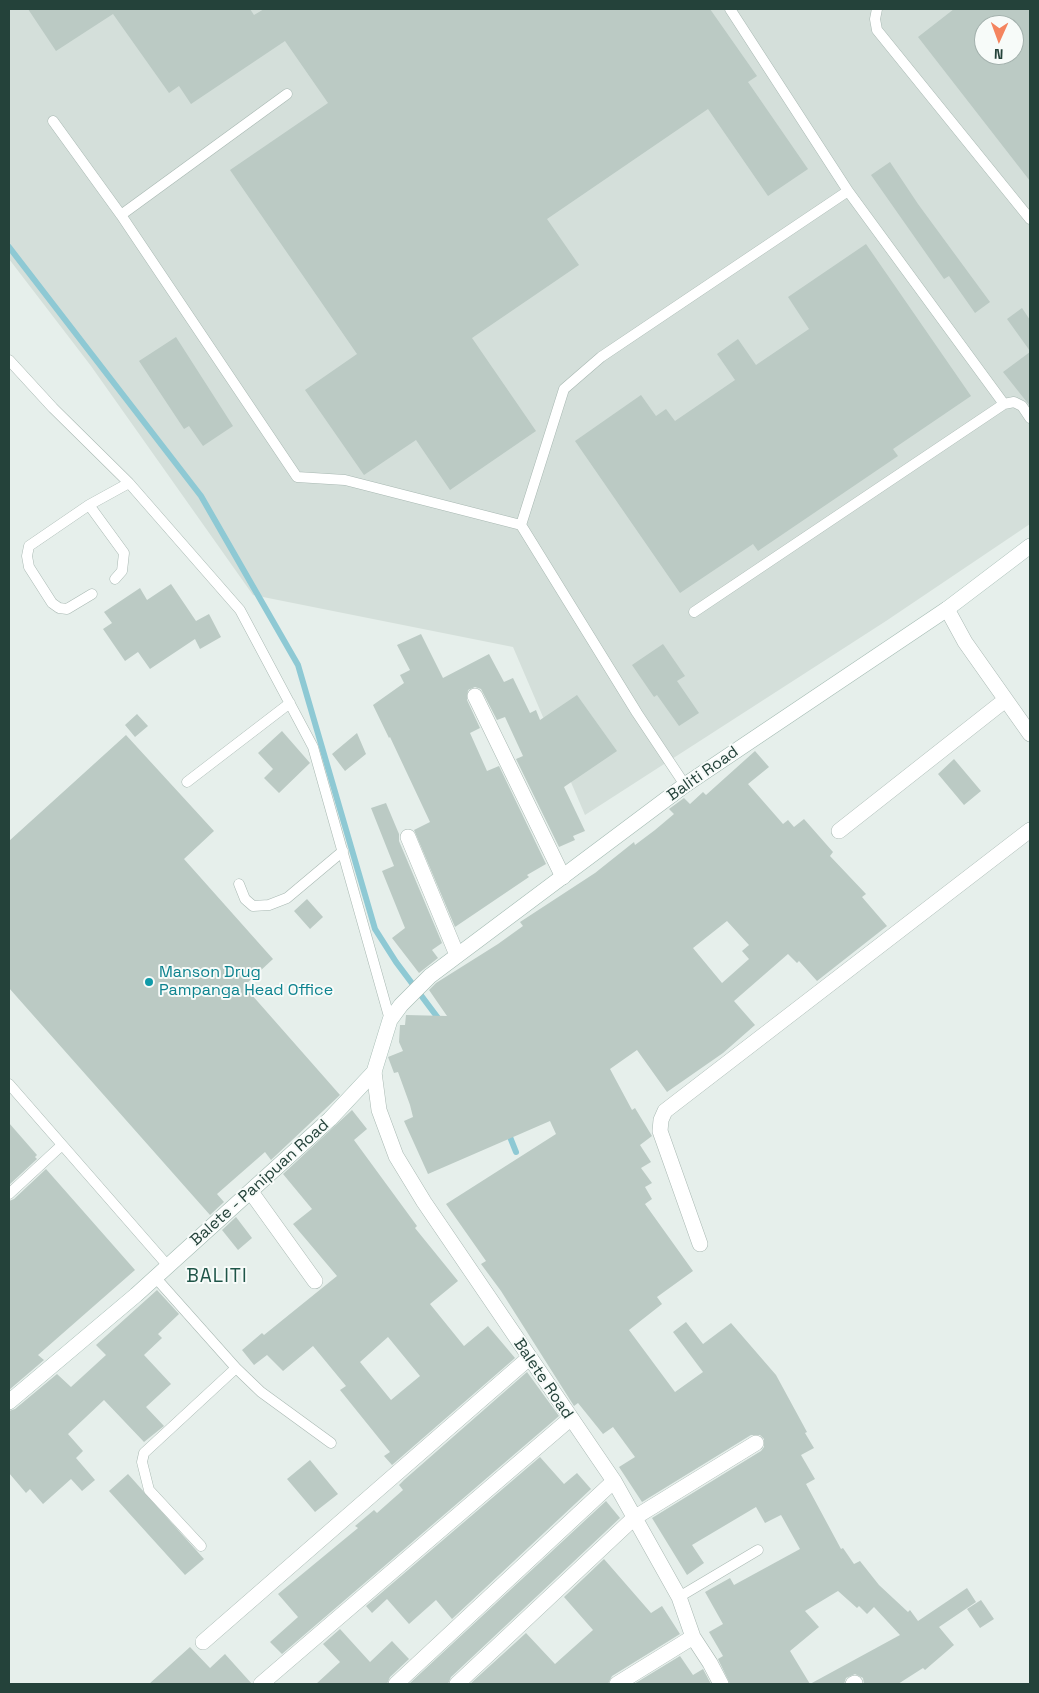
<!DOCTYPE html>
<html>
<head>
<meta charset="utf-8">
<style>
  body { margin:0 }
  #map { position:relative; width:1039px; height:1693px; overflow:hidden; background:#e6efeb; font-family:"Space Grotesk",sans-serif }
  canvas { display:block }
  .frame { position:absolute; inset:0; border:10px solid #24423a; pointer-events:none }
  .north { position:absolute; left:974px; top:15px; width:50px; height:50px; box-sizing:border-box; background:#f7fbf9; border:1px solid #a3b1ad; border-radius:50%; rotate:182deg; font-size:14px; font-weight:700; line-height:20px; text-align:center; color:#24423a }
  .north::after { content:''; display:block; margin:auto; width:18px; height:22px; background:#f4845f; clip-path:polygon(50% 0,100% 100%,50% 72%,0 100%) }
</style>
</head>
<body>
<div id="map">
<canvas width="1039" height="1693"></canvas>
<div class="frame"></div>
<div class="north">N</div>
</div>
<script>
const ctx = document.querySelector('canvas').getContext('2d');
ctx.lineJoin = 'round';
function paint(path, color) { ctx.fillStyle = color; ctx.fill(path, 'evenodd'); }
const shape = rows => new Path2D(rows.map(r => 'M' + r).join(''));
function strokePath(path, color, width, dash) { ctx.strokeStyle = color; ctx.lineWidth = width; ctx.lineCap = dash ? 'butt' : 'round'; ctx.setLineDash(dash || []); ctx.stroke(path); }
function drawText(font, color, halo, rows, align = 'center') {
  ctx.font = font + ' "Space Grotesk",sans-serif'; ctx.lineWidth = 4; ctx.setLineDash([]); ctx.textBaseline = 'middle'; ctx.strokeStyle = halo; ctx.fillStyle = color; for (const [text, x, y, turn = 0] of rows) {
    ctx.save(); ctx.translate(x, y); ctx.rotate((+turn || 0) * Math.PI / 180); ctx.textAlign = isNaN(turn) ? turn : align; if (halo) ctx.strokeText(text, 0, 0); ctx.fillText(text, 0, 0); ctx.restore();
  }
}
paint(shape([
  [9,9,1030,9,1030,524,886,621,585,815,513,647,253,595,91,366,9,259],
  [984,25,1014,25,1014,55,984,55]
]), '#d4dfda');
strokePath(shape([
  [9,247,201,496,298,665,375,929,396,962,441,1022],
  [508,1132,516,1152]
]), '#8ec9d4', 6);
paint(shape([
  [28,9,250,9,254,15,264,9,710,9,757,76,748,82,808,169,768,196,708,109,547,219,579,265,472,338,536,431,450,490,416,440,364,475,305,390,357,354,230,170,328,103,285,41,191,104,179,86,169,93,113,14,56,51],
  [954,9,1030,9,1030,181,918,37],
  [984,25,1014,25,1014,55,984,55],
  [890,162,918,204,990,302,975,313,949,276,944,279,871,175],
  [866,244,971,396,893,449,898,456,758,551,753,544,680,593,575,441,641,395,656,416,666,409,675,421,735,380,717,354,738,339,756,365,809,329,788,297],
  [1022,308,1030,320,1030,351,1007,319],
  [176,337,233,426,203,446,189,426,184,429,139,361],
  [1030,352,1030,406,1003,372],
  [171,584,196,621,209,614,221,637,200,649,195,639,150,669,138,652,125,661,103,629,112,623,104,612,140,588,147,600],
  [421,634,443,678,489,654,504,682,513,678,530,713,536,710,540,720,577,695,617,751,564,787,585,831,573,836,575,840,559,847,516,759,523,756,505,717,497,720,481,689,475,687,468,690,467,700,480,728,470,733,487,771,499,766,546,864,527,875,529,877,455,927,414,830,430,822,390,737,389,738,373,705,404,683,400,675,410,670,397,645],
  [663,644,685,676,677,681,699,713,679,726,657,695,654,697,632,665],
  [137,714,148,726,135,737,125,725],
  [282,731,310,763,279,793,264,778,273,769,258,753],
  [357,733,366,754,345,771,332,754],
  [126,735,214,831,184,859,273,959,244,986,340,1095,271,1160,265,1152,217,1194,224,1202,210,1215,9,988,9,841],
  [755,751,769,767,748,784,783,824,788,820,794,827,804,819,833,852,830,856,866,894,862,897,887,926,817,981,799,961,797,963,788,954,734,1001,755,1025,723,1053,667,1092,637,1050,610,1069,632,1110,635,1108,652,1136,640,1145,651,1162,641,1168,652,1183,645,1187,652,1199,645,1204,693,1271,657,1297,662,1304,629,1330,675,1392,703,1372,673,1332,686,1322,703,1344,731,1323,776,1375,807,1432,805,1433,814,1448,801,1455,815,1479,806,1484,841,1549,843,1548,854,1564,860,1561,879,1585,908,1612,910,1610,918,1621,967,1588,976,1602,939,1627,954,1645,925,1670,923,1668,898,1684,864,1684,863,1678,855,1674,846,1678,844,1684,810,1684,900,1635,874,1607,867,1614,859,1606,857,1608,838,1591,805,1611,819,1627,790,1651,810,1684,730,1684,718,1659,723,1656,709,1632,723,1624,705,1592,730,1578,734,1585,800,1549,781,1515,765,1523,756,1507,692,1545,704,1563,687,1575,652,1518,761,1451,764,1447,764,1439,760,1435,751,1435,642,1502,619,1467,635,1457,613,1427,603,1434,578,1403,574,1406,501,1291,481,1264,486,1261,446,1204,556,1134,550,1121,428,1174,404,1121,413,1117,410,1105,398,1072,394,1073,388,1057,403,1051,399,1042,400,1025,405,1025,406,1015,447,1016,429,990,436,983,498,944,523,926,520,922,595,873,634,842,635,845,655,830,674,814,669,809,684,798,690,804,703,792,706,795],
  [727,921,749,945,742,951,749,959,722,983,693,948],
  [954,759,981,791,964,805,938,774],
  [386,803,399,834,399,841,442,943,432,950,438,958,419,973,392,938,405,928,382,871,394,866,371,808],
  [307,899,323,917,310,929,294,911],
  [352,1110,367,1129,354,1140,417,1226,415,1228,458,1281,430,1304,464,1346,488,1326,515,1358,392,1465,384,1456,390,1452,340,1390,346,1386,313,1346,283,1371,267,1355,254,1365,242,1350,262,1333,264,1335,337,1276,293,1224,312,1209,283,1174],
  [388,1337,420,1376,391,1400,360,1362],
  [9,1123,37,1155,35,1157,37,1159,9,1185],
  [46,1169,135,1270,38,1355,44,1360,9,1390,9,1201,14,1199],
  [236,1217,252,1238,238,1250,222,1230],
  [157,1290,179,1314,158,1334,162,1338,144,1355,171,1384,146,1407,164,1426,144,1442,104,1400,68,1434,83,1451,76,1458,95,1480,82,1491,71,1479,43,1504,30,1489,26,1493,9,1473,9,1411,15,1409,57,1374,71,1387,106,1355,96,1345],
  [527,1372,559,1416,282,1654,270,1642,298,1617,278,1594,358,1528,355,1526,374,1510,377,1513,403,1490,399,1485,404,1480],
  [540,1457,564,1484,577,1473,591,1489,452,1619,436,1600,409,1624,387,1599,372,1613,366,1606],
  [310,1460,338,1494,315,1512,287,1479],
  [128,1474,204,1559,185,1575,109,1491],
  [606,1501,620,1518,451,1677,448,1684,409,1684],
  [604,1559,651,1613,662,1606,680,1634,612,1676,608,1684,470,1684,526,1633,555,1664,593,1630,564,1597],
  [981,1600,994,1619,980,1628,967,1609],
  [340,1629,370,1662,392,1641,409,1659,390,1677,387,1684,316,1684,340,1662,323,1644],
  [190,1647,210,1668,225,1654,252,1684,149,1684],
  [680,1656,693,1675,703,1669,711,1684,634,1684]
]), '#bbcac4');
const lane = shape([
  [730,9,848,191,1004,404],
  [877,9,875,19,877,30,1030,219],
  [53,121,121,215,297,477,345,480,521,525,564,389,601,357,848,191],
  [121,215,287,94],
  [9,360,53,408,129,483,240,610,313,747,390,1020],
  [89,505,124,553,122,571,115,579],
  [521,525,637,713,685,785],
  [92,594,67,609,59,608,52,603,29,567,27,556,29,546,89,505,129,483],
  [694,612,1004,404,1014,402,1022,406,1030,418],
  [187,782,290,703],
  [239,884,245,899,253,906,269,905,287,898,343,851],
  [9,1084,168,1266],
  [9,1194,62,1145],
  [155,1277,236,1368,144,1453,142,1462,149,1490,201,1546],
  [236,1368,261,1392,331,1443],
  [679,1597,758,1550]
]);
const street = shape([
  [947,609,965,642,1030,734],
  [475,696,563,877],
  [839,831,1004,701],
  [408,837,457,955],
  [374,1072,379,1110,396,1156,424,1202,614,1481,679,1597,693,1637,710,1663,721,1684],
  [251,1192,315,1281],
  [700,1244,660,1131,661,1120,665,1111,1030,830],
  [203,1642,529,1358],
  [261,1684,570,1419],
  [396,1684,614,1481],
  [457,1684,634,1518,756,1443],
  [617,1684,693,1637],
  [853,1684,855,1683]
]);
const secondary = shape([
  [9,1402,136,1295,330,1119,374,1072,390,1020,401,1005,430,976,685,785,947,609,1030,546]
]);
strokePath(lane, '#a8b8b2', 11);
strokePath(street, '#a8b8b2', 16);
strokePath(secondary, '#a4bbb3', 16);
strokePath(lane, '#fff', 10);
strokePath(street, '#fff', 15);
strokePath(secondary, '#fff', 15);
for (const [x, y, r, color] of [
  [149,982,5,"#0f9aa8"]
]) { const dot = new Path2D(); dot.arc(x, y, r, 0, 2 * Math.PI); ctx.fillStyle = color; ctx.fill(dot); strokePath(dot, '#f7fbf9', 2); }
drawText('16px', '#24423a', '#f7fbf9', [
  ["Baliti Road",703,774,-35],
  ["Balete - Panipuan Road",260,1183,-42],
  ["Balete Road",543,1379,56]
]);
drawText('16px', '#0d838f', '#f7fbf9', [
  ["Manson Drug",159,973],
  ["Pampanga Head Office",159,991]
], 'left');
ctx.letterSpacing = '1px';
drawText('19px', '#1f5548', '#f7fbf9', [
  ["BALITI",217,1277]
]);
ctx.letterSpacing = '0px';
</script>
</body>
</html>
